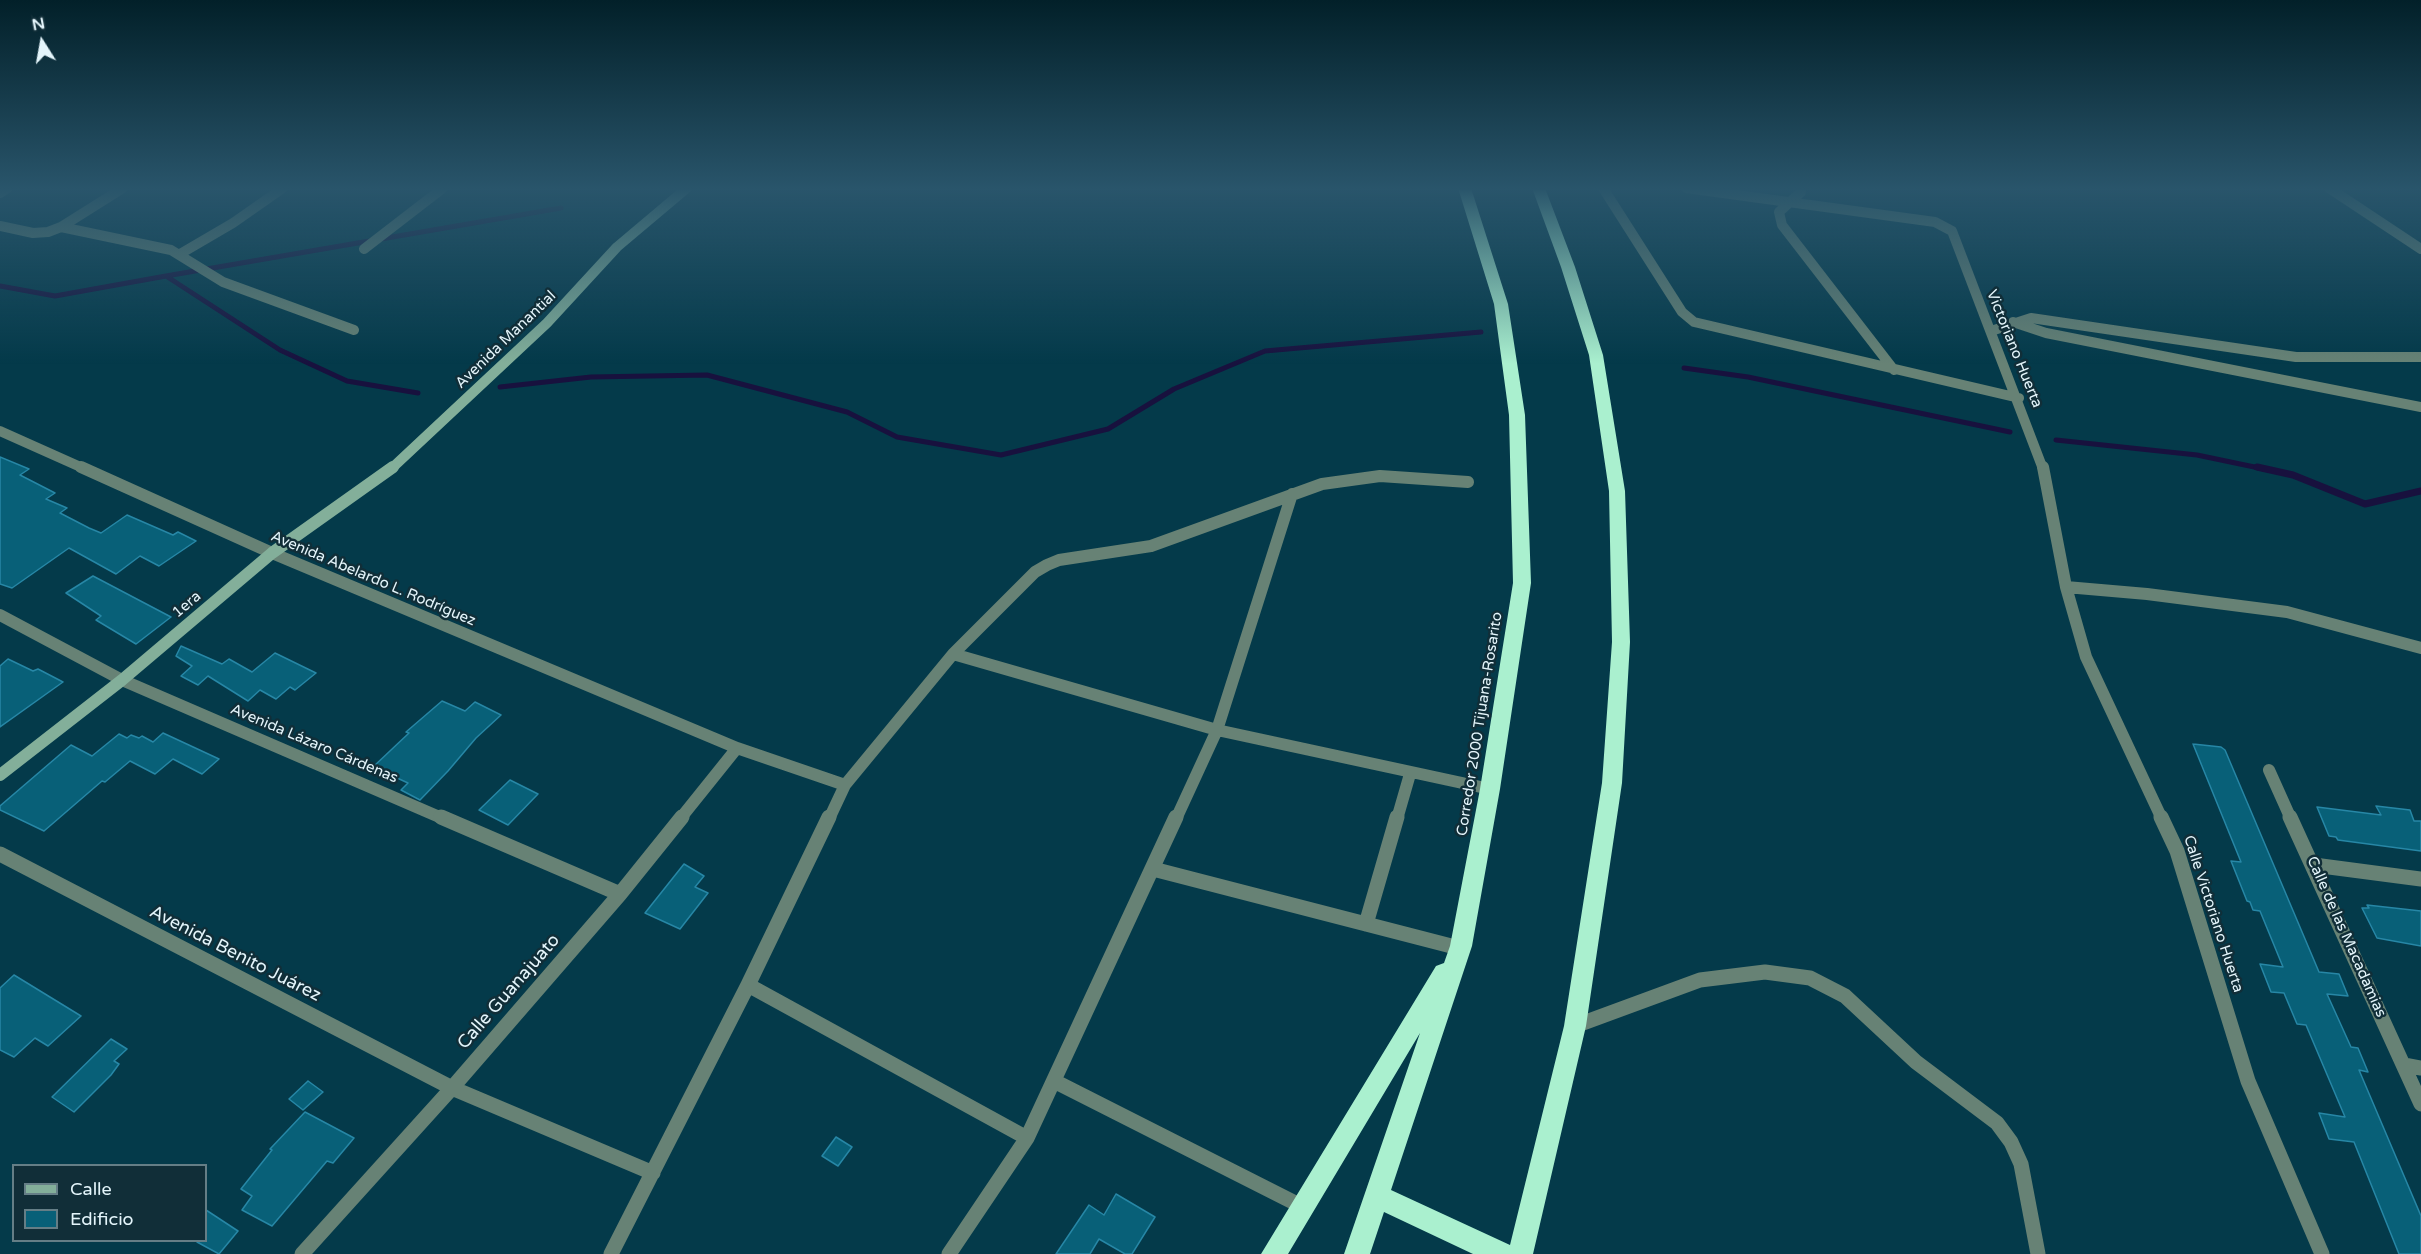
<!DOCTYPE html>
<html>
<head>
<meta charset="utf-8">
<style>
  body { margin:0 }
  #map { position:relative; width:2421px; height:1254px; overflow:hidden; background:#043a4a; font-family:"Varela Round",sans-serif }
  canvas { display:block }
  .legend { position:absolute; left:12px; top:1164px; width:195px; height:78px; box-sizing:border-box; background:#112e38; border:2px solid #657e86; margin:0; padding:8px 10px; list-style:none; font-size:18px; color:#e4f5fb }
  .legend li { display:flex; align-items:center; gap:12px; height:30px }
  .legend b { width:30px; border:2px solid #657e86 }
  .north { position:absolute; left:12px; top:12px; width:60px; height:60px; -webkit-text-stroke:4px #112e38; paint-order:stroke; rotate:349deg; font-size:16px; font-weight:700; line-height:24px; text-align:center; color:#e4f5fb }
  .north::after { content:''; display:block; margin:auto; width:21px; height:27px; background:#e4f5fb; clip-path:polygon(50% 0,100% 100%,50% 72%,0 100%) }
</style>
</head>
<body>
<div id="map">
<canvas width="2421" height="1254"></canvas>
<ul class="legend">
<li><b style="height:8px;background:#83af9a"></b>Calle</li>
<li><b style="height:16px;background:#086078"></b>Edificio</li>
</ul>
<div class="north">N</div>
</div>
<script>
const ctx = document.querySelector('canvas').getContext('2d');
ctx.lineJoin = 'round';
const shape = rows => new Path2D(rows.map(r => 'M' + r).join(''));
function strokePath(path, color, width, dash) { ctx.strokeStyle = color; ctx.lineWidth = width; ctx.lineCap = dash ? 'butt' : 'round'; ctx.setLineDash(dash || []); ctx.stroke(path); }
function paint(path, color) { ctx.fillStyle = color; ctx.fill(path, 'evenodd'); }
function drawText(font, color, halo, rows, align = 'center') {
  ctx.font = font + ' "Varela Round",sans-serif'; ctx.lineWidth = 5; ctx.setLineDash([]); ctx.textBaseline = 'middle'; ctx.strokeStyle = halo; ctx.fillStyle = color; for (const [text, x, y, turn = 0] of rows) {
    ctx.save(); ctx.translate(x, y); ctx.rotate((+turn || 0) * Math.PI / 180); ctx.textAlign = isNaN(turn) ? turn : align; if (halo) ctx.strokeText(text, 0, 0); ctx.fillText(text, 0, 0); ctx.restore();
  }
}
strokePath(shape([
  [166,276,561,208],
  [0,286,55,296,166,276,280,350,347,381,418,393],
  [1684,368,1748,377,2010,432],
  [500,387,591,377,707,375,847,412,897,437,1001,455,1108,429,1174,389,1265,351,1481,332],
  [2056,440,2197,455,2264,469]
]), '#18113e', 5);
strokePath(shape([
  [2257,467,2293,475,2365,504,2421,491]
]), '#18113e', 7);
const building = shape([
  [0,457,29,469,20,475,55,493,46,499,67,508,60,513,89,528,101,533,127,515,173,535,178,532,196,541,159,566,140,556,116,574,69,548,12,588,0,584,0,457],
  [93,576,171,617,136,644,96,620,101,616,66,593,93,576],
  [181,646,222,664,229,659,252,672,275,653,316,673,295,690,290,687,276,699,260,690,248,701,208,676,198,685,181,676,192,666,176,656,181,646],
  [8,659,33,671,38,669,63,682,0,727,0,666,8,659],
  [442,701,465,711,475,702,501,715,476,738,448,771,420,800,401,790,408,783,373,767,409,733,406,732,442,701],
  [163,733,219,759,202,774,173,759,155,774,130,761,105,782,102,781,44,831,0,810,0,806,71,745,92,756,119,734,127,738,131,735,139,738,142,736,153,742,163,733],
  [2193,744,2221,747,2225,750,2319,972,2339,974,2348,996,2327,994,2351,1047,2358,1048,2368,1072,2359,1070,2421,1216,2421,1254,2399,1254,2354,1142,2329,1139,2319,1113,2345,1117,2306,1025,2297,1024,2284,993,2271,992,2260,964,2283,967,2260,911,2253,910,2250,902,2247,901,2231,861,2241,862,2193,744],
  [510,780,538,794,508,825,479,810,510,780],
  [2376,806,2410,810,2414,821,2421,821,2421,851,2338,840,2336,837,2329,836,2317,807,2381,815,2376,806],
  [684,864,704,876,695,887,708,893,680,929,645,913,684,864],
  [2367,905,2421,911,2421,946,2377,938,2362,908,2369,908,2367,905],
  [14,975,81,1016,48,1046,35,1038,14,1057,0,1050,0,988,14,975],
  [111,1039,127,1049,114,1061,119,1064,111,1075,74,1112,52,1097,111,1039],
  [308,1081,323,1092,303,1110,289,1099,308,1081],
  [305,1112,354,1138,333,1163,327,1161,272,1226,242,1210,252,1196,241,1189,272,1150,270,1149,305,1112],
  [836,1137,852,1147,838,1166,822,1156,836,1137],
  [1116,1194,1155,1217,1132,1254,1125,1254,1099,1239,1090,1254,1056,1254,1089,1205,1104,1215,1116,1194],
  [206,1210,238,1231,219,1254,197,1242,206,1240,206,1210]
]);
paint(building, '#086078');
strokePath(building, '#2787a6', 1.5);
strokePath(shape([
  [1603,188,1682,312,1694,322,2019,398],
  [1686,188,1935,222,1952,231,2043,469],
  [1801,188,1801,192,1779,212,1782,225,1894,370],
  [2329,188,2421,249],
  [0,193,8,188],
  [0,226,33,233,48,232,61,227,123,188],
  [61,227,171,250,223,282,354,330],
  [364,249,443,188],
  [180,254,233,223,283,188],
  [2013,322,2046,333,2421,407],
  [1991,331,2031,318,2296,357,2421,357],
  [0,431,85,469]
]), '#678275', 10);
strokePath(shape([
  [81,467,272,553,737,748,845,785,829,819],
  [2043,467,2066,587,2086,657,2162,819],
  [2066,587,2147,594,2287,612,2421,648],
  [0,615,122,680,444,819],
  [953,654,1217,730,1490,789],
  [2269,770,2291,819],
  [845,785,953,654,1035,572,1047,565,1059,560,1151,546,1322,484,1380,476,1468,482],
  [680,819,737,748],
  [1176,819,1217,730,1292,494],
  [1397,819,1410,774]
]), '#678275', 12);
strokePath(shape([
  [441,817,620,894],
  [2161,817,2177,851,2248,1081,2322,1254],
  [2290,817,2421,1104],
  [0,854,452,1088,653,1173],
  [2314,865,2421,879],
  [1153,869,1459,948],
  [1366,924,1397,817],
  [748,985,1027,1138],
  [1575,1026,1700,980,1765,972,1810,978,1845,996,1916,1062,1997,1123,2011,1142,2021,1164,2038,1254],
  [2404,1065,2421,1068],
  [1054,1081,1303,1207],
  [302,1254,452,1088,620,894,682,817],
  [611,1254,748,985,829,817],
  [949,1254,1027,1138,1176,817]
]), '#678275', 15);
strokePath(shape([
  [391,469,547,323,617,247,687,188]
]), '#83af9a', 10);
strokePath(shape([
  [0,775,122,680,272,553,393,467]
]), '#83af9a', 12);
paint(shape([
  [1458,188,1471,188,1508,304,1525,415,1531,583,1500,789,1472,946,1391,1190,1510,1245,1564,1026,1602,783,1612,642,1609,491,1589,355,1561,267,1532,188,1545,188,1575,267,1603,355,1625,491,1630,642,1622,783,1586,1026,1533,1254,1473,1254,1384,1212,1370,1254,1344,1254,1420,1033,1288,1254,1261,1254,1436,966,1444,963,1450,946,1480,789,1513,583,1509,415,1494,304,1458,188]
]), '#aaf0cf');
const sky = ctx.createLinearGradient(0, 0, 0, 364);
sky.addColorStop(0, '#022029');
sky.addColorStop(0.52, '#29556b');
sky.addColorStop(1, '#29556b00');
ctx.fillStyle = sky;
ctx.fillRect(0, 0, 2421, 364);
drawText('15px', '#e4f5fb', '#112e38', [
  ["Avenida Manantial",506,340,-44],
  ["Victoriano Huerta",2014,349,68],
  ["Avenida Abelardo L. Rodríguez",373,579,23],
  ["1era",187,605,-40],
  ["Corredor 2000 Tijuana-Rosarito",1480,724,-81],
  ["Avenida Lázaro Cárdenas",314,744,23],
  ["Calle Victoriano Huerta",2213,914,72],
  ["Calle de las Macadamias",2346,937,66]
]);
drawText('18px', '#e4f5fb', '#112e38', [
  ["Avenida Benito Juárez",235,954,27],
  ["Calle Guanajuato",509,992,-49]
]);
</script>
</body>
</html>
